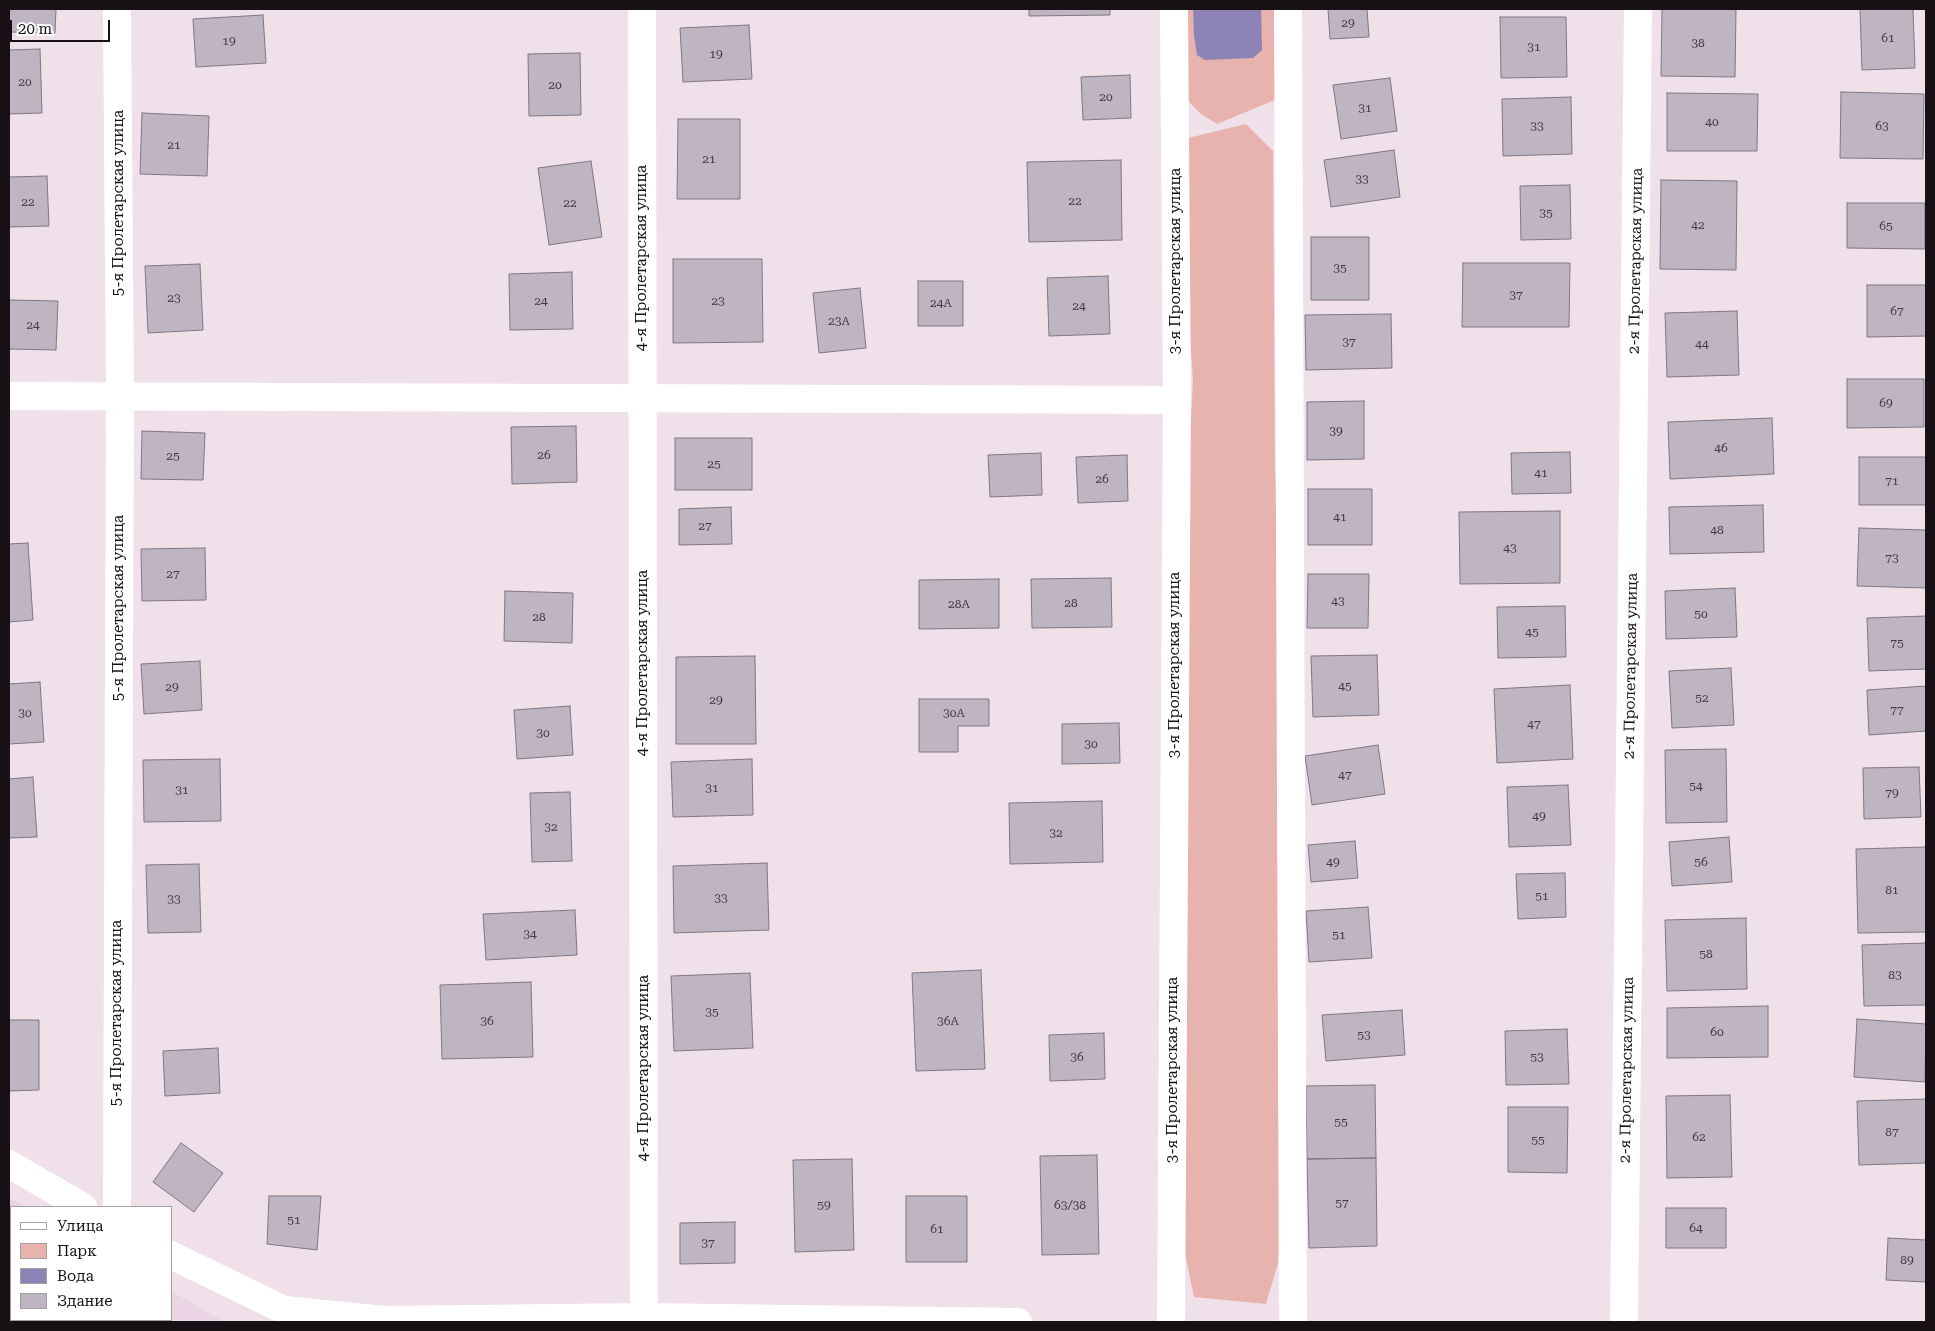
<!DOCTYPE html>
<html>
<head>
<meta charset="utf-8">
<style>
  body { margin:0 }
  #map { position:relative; width:1935px; height:1331px; overflow:hidden; background:#f0e0ea; font-family:"Roboto Serif",serif }
  canvas { display:block }
  .frame { position:absolute; inset:0; border:10px solid #171115; pointer-events:none }
  .legend { position:absolute; left:10px; top:1206px; width:162px; height:115px; box-sizing:border-box; background:#fff; border:1px solid #a2a0a1; margin:0; padding:6px 9px; list-style:none; font-size:15px; color:#171115 }
  .legend li { display:flex; align-items:center; gap:10px; height:25px }
  .legend b { width:25px; border:1px solid #a2a0a1 }
  .scale { position:absolute; left:10px; top:20px; width:100px; height:22px; box-sizing:border-box; border:2px solid #171115; border-top:0; padding-left:6px; font-size:15px; line-height:18px; white-space:nowrap; color:#171115; -webkit-text-stroke:4px #fff; paint-order:stroke }
</style>
</head>
<body>
<div id="map">
<canvas width="1935" height="1331"></canvas>
<div class="frame"></div>
<ul class="legend">
<li><b style="height:6px;background:#fff"></b>Улица</li>
<li><b style="height:14px;background:#e8b2ae"></b>Парк</li>
<li><b style="height:14px;background:#8e83b5"></b>Вода</li>
<li><b style="height:14px;background:#beb4c2"></b>Здание</li>
</ul>
<div class="scale">20 m</div>
</div>
<script>
const ctx = document.querySelector('canvas').getContext('2d');
ctx.lineJoin = 'round';
function paint(path, color) { ctx.fillStyle = color; ctx.fill(path, 'evenodd'); }
const shape = rows => new Path2D(rows.map(r => 'M' + r).join(''));
function strokePath(path, color, width, dash) { ctx.strokeStyle = color; ctx.lineWidth = width; ctx.lineCap = dash ? 'butt' : 'round'; ctx.setLineDash(dash || []); ctx.stroke(path); }
function drawText(font, color, halo, rows, align = 'center') {
  ctx.font = font + ' "Roboto Serif",serif'; ctx.lineWidth = 4.5; ctx.setLineDash([]); ctx.textBaseline = 'middle'; ctx.strokeStyle = halo; ctx.fillStyle = color; for (const [text, x, y, turn = 0] of rows) {
    ctx.save(); ctx.translate(x, y); ctx.rotate((+turn || 0) * Math.PI / 180); ctx.textAlign = isNaN(turn) ? turn : align; if (halo) ctx.strokeText(text, 0, 0); ctx.fillText(text, 0, 0); ctx.restore();
  }
}
paint(shape([
  [9,1197,26,1207,11,1207,11,1320,171,1320,171,1291,225,1322,9,1322]
]), '#ebd4e3');
paint(shape([
  [1187,9,1281,9,1282,97,1217,124,1201,114,1187,100],
  [1246,124,1273,151,1275,468,1280,594,1283,1181,1278,1263,1266,1304,1194,1297,1180,1229,1187,490,1193,381,1187,289,1188,138]
]), '#e8b2ae');
paint(shape([
  [1193,9,1261,9,1262,50,1253,58,1205,60,1197,55,1194,35]
]), '#8e83b5');
const building = shape([
  [9,9,56,9,55,33,9,32,9,9],
  [1029,9,1110,9,1110,15,1029,16,1029,9],
  [1328,9,1367,9,1369,37,1330,39,1328,9],
  [1662,9,1736,9,1735,77,1661,76,1662,9],
  [1860,9,1913,9,1915,68,1862,70,1860,9],
  [263,15,266,63,196,67,193,19,263,15],
  [1500,17,1566,17,1567,77,1501,78,1500,17],
  [749,25,752,79,683,82,680,28,749,25],
  [40,49,42,113,9,114,9,50,40,49],
  [580,53,581,115,529,116,528,54,580,53],
  [1130,75,1131,118,1083,120,1081,77,1130,75],
  [1390,78,1397,131,1341,139,1333,85,1390,78],
  [1841,92,1924,94,1923,159,1840,158,1841,92],
  [1667,93,1758,94,1757,151,1667,151,1667,93],
  [1571,97,1572,154,1503,156,1502,99,1571,97],
  [142,113,209,116,207,176,140,174,142,113],
  [678,119,740,119,740,199,677,199,678,119],
  [1394,150,1400,197,1331,207,1324,160,1394,150],
  [1121,160,1122,240,1029,242,1027,162,1121,160],
  [591,161,602,237,549,245,538,168,591,161],
  [47,176,49,226,9,227,9,177,47,176],
  [1661,180,1737,181,1736,270,1660,269,1661,180],
  [1570,185,1571,239,1521,240,1520,186,1570,185],
  [1847,203,1925,203,1925,249,1847,248,1847,203],
  [1311,237,1369,237,1369,300,1311,300,1311,237],
  [673,259,762,259,763,342,673,343,673,259],
  [1463,263,1570,263,1569,327,1462,327,1463,263],
  [200,264,203,330,148,333,145,266,200,264],
  [572,272,573,329,510,330,509,274,572,272],
  [1108,276,1110,334,1049,336,1047,278,1108,276],
  [918,281,963,281,963,326,918,326,918,281],
  [1867,285,1926,285,1926,336,1867,337,1867,285],
  [860,288,866,348,819,353,813,293,860,288],
  [9,300,58,301,56,350,9,349,9,300],
  [1737,311,1739,375,1667,377,1665,313,1737,311],
  [1391,314,1392,368,1306,370,1305,315,1391,314],
  [1847,379,1924,379,1924,427,1847,428,1847,379],
  [1364,401,1364,459,1307,460,1307,402,1364,401],
  [1772,418,1774,474,1670,479,1668,422,1772,418],
  [576,426,577,482,512,484,511,427,576,426],
  [142,431,205,433,203,480,141,479,142,431],
  [675,438,752,438,752,490,675,490,675,438],
  [1570,452,1571,493,1512,494,1511,453,1570,452],
  [1041,453,1042,495,990,497,988,455,1041,453],
  [1127,455,1128,501,1078,503,1076,457,1127,455],
  [1859,457,1926,457,1926,505,1859,505,1859,457],
  [1308,489,1372,489,1372,545,1308,545,1308,489],
  [1763,505,1764,552,1670,554,1669,507,1763,505],
  [731,507,732,544,679,545,679,509,731,507],
  [1560,511,1560,583,1460,584,1459,512,1560,511],
  [1859,528,1926,530,1926,588,1857,586,1859,528],
  [28,543,33,620,9,622,9,544,28,543],
  [205,548,206,600,142,601,141,549,205,548],
  [1308,574,1369,574,1368,628,1307,628,1308,574],
  [1111,578,1112,627,1032,628,1031,579,1111,578],
  [999,579,999,628,919,629,919,580,999,579],
  [1735,588,1737,637,1666,639,1665,591,1735,588],
  [505,591,573,593,572,643,504,641,505,591],
  [1565,606,1566,657,1498,658,1497,607,1565,606],
  [1926,616,1926,669,1869,671,1867,618,1926,616],
  [1377,655,1379,715,1313,717,1311,656,1377,655],
  [755,656,756,744,676,744,676,657,755,656],
  [200,661,202,710,144,714,141,664,200,661],
  [1731,668,1734,725,1672,728,1669,671,1731,668],
  [40,682,44,742,9,744,9,684,40,682],
  [1570,685,1573,759,1497,763,1494,689,1570,685],
  [1926,686,1926,731,1869,735,1867,690,1926,686],
  [919,699,989,699,989,726,958,726,958,752,919,752,919,699],
  [570,706,573,755,517,759,514,710,570,706],
  [1119,723,1120,763,1062,764,1062,724,1119,723],
  [1378,745,1385,794,1312,805,1305,756,1378,745],
  [1726,749,1727,822,1666,823,1665,750,1726,749],
  [220,759,221,821,144,822,143,760,220,759],
  [752,759,753,815,673,817,671,762,752,759],
  [1919,767,1921,817,1864,819,1863,768,1919,767],
  [33,777,37,837,9,838,9,779,33,777],
  [1568,785,1571,845,1509,847,1507,787,1568,785],
  [570,792,572,861,532,862,530,793,570,792],
  [1102,801,1103,862,1010,864,1009,803,1102,801],
  [1729,837,1732,882,1672,886,1669,842,1729,837],
  [1355,841,1358,878,1311,882,1308,845,1355,841],
  [1926,847,1926,932,1858,933,1856,849,1926,847],
  [767,863,769,930,674,933,673,866,767,863],
  [199,864,201,932,148,933,146,865,199,864],
  [1565,873,1566,917,1518,919,1516,874,1565,873],
  [1368,907,1372,958,1309,962,1306,911,1368,907],
  [575,910,577,955,486,960,483,914,575,910],
  [1746,918,1747,989,1667,991,1665,920,1746,918],
  [1926,943,1926,1005,1864,1006,1862,945,1926,943],
  [981,970,985,1069,916,1071,912,973,981,970],
  [750,973,753,1048,674,1051,671,976,750,973],
  [531,982,533,1057,442,1059,440,985,531,982],
  [1768,1006,1768,1057,1667,1058,1667,1008,1768,1006],
  [1402,1010,1405,1055,1326,1061,1322,1015,1402,1010],
  [1857,1019,1926,1024,1925,1082,1854,1077,1857,1019],
  [9,1020,39,1020,39,1090,9,1091,9,1020],
  [1567,1029,1569,1084,1506,1085,1505,1031,1567,1029],
  [1104,1033,1105,1079,1050,1081,1049,1035,1104,1033],
  [218,1048,220,1093,165,1096,163,1051,218,1048],
  [1375,1085,1376,1158,1307,1159,1306,1086,1375,1085],
  [1730,1095,1732,1177,1667,1178,1666,1096,1730,1095],
  [1926,1099,1926,1163,1859,1165,1857,1101,1926,1099],
  [1508,1107,1568,1107,1567,1173,1508,1172,1508,1107],
  [181,1143,223,1173,194,1212,153,1182,181,1143],
  [1097,1155,1099,1254,1042,1255,1040,1156,1097,1155],
  [1376,1158,1377,1246,1309,1248,1307,1159,1376,1158],
  [852,1159,854,1250,795,1252,793,1160,852,1159],
  [269,1196,321,1196,317,1250,267,1244,269,1196],
  [906,1196,967,1196,967,1262,906,1262,906,1196],
  [1666,1208,1726,1208,1726,1248,1666,1248,1666,1208],
  [735,1222,735,1263,680,1264,680,1223,735,1222],
  [1888,1238,1926,1240,1926,1282,1886,1280,1888,1238]
]);
paint(building, '#beb4c2');
strokePath(building, '#807683', 1);
strokePath(shape([
  [642,9,644,1317],
  [1288,9,1293,1322],
  [9,396,1177,400],
  [9,1164,83,1207],
  [117,1207,120,396,117,9],
  [171,1255,284,1310,384,1320,644,1317,1018,1322],
  [1171,1322,1177,400,1174,9],
  [1624,1322,1638,9]
]), '#fff', 28);
drawText('12px', '#413a40', null, [
  ["29",1348,23],
  ["61",1888,38],
  ["19",229,41],
  ["38",1698,43],
  ["31",1534,47],
  ["19",716,54],
  ["20",25,82],
  ["20",555,85],
  ["20",1106,97],
  ["31",1365,108],
  ["40",1712,122],
  ["33",1537,126],
  ["63",1882,126],
  ["21",174,145],
  ["21",709,159],
  ["33",1362,179],
  ["22",1075,201],
  ["22",28,202],
  ["22",570,203],
  ["35",1546,213],
  ["42",1698,225],
  ["65",1886,226],
  ["35",1340,268],
  ["37",1516,295],
  ["23",174,298],
  ["24",541,301],
  ["23",718,301],
  ["24А",941,303],
  ["24",1079,306],
  ["67",1897,311],
  ["23А",839,321],
  ["24",33,325],
  ["37",1349,342],
  ["44",1702,344],
  ["69",1886,403],
  ["39",1336,431],
  ["46",1721,448],
  ["26",544,455],
  ["25",173,456],
  ["25",714,464],
  ["41",1541,473],
  ["26",1102,479],
  ["71",1892,481],
  ["41",1340,517],
  ["27",705,526],
  ["48",1717,530],
  ["43",1510,548],
  ["73",1892,558],
  ["27",173,574],
  ["43",1338,601],
  ["28",1071,603],
  ["28А",959,604],
  ["50",1701,614],
  ["28",539,617],
  ["45",1532,632],
  ["75",1897,643],
  ["45",1345,686],
  ["29",172,687],
  ["52",1702,698],
  ["29",716,700],
  ["77",1897,710],
  ["30",25,713],
  ["30А",954,713],
  ["47",1534,724],
  ["30",543,733],
  ["30",1091,744],
  ["47",1345,775],
  ["54",1696,786],
  ["31",712,788],
  ["31",182,790],
  ["79",1892,793],
  ["49",1539,816],
  ["32",551,827],
  ["32",1056,833],
  ["49",1333,862],
  ["56",1701,862],
  ["81",1892,890],
  ["51",1542,896],
  ["33",721,898],
  ["33",174,899],
  ["34",530,934],
  ["51",1339,935],
  ["58",1706,954],
  ["83",1895,975],
  ["35",712,1012],
  ["36",487,1021],
  ["36А",948,1021],
  ["60",1717,1032],
  ["53",1364,1035],
  ["36",1077,1057],
  ["53",1537,1057],
  ["55",1341,1122],
  ["87",1892,1132],
  ["62",1699,1137],
  ["55",1538,1140],
  ["57",1342,1203],
  ["59",824,1205],
  ["63/38",1070,1205],
  ["51",294,1220],
  ["64",1696,1228],
  ["61",937,1229],
  ["37",708,1243],
  ["89",1907,1260]
]);
drawText('15px', '#171115', '#fff', [
  ["5-я Пролетарская улица",119,203,-90],
  ["4-я Пролетарская улица",642,258,-90],
  ["3-я Пролетарская улица",1176,261,-90],
  ["2-я Пролетарская улица",1636,261,-89],
  ["5-я Пролетарская улица",119,608,-90],
  ["4-я Пролетарская улица",643,663,-90],
  ["3-я Пролетарская улица",1175,665,-90],
  ["2-я Пролетарская улица",1631,666,-89],
  ["5-я Пролетарская улица",117,1013,-90],
  ["4-я Пролетарская улица",644,1068,-90],
  ["3-я Пролетарская улица",1173,1070,-90],
  ["2-я Пролетарская улица",1627,1070,-89]
]);
</script>
</body>
</html>
